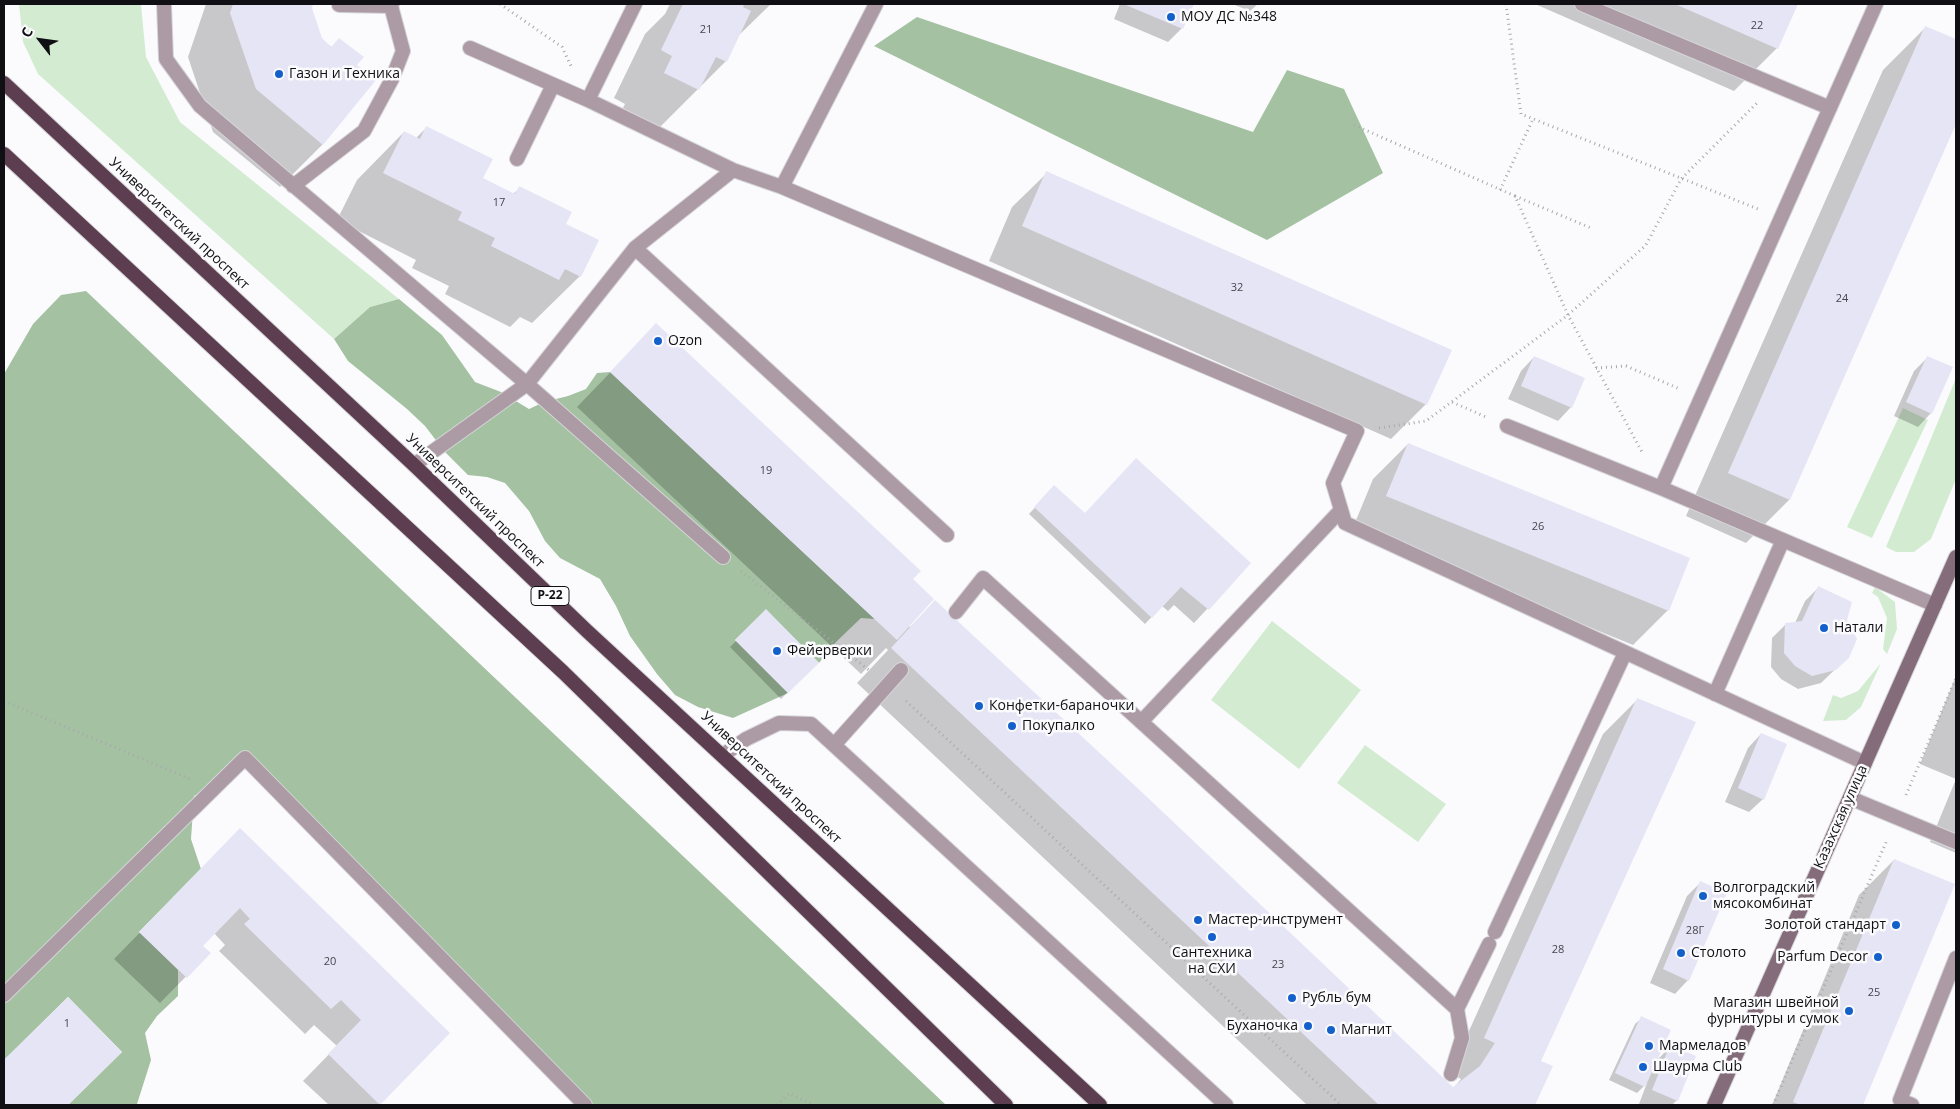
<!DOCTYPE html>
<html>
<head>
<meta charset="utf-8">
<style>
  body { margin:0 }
  #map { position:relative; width:1960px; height:1109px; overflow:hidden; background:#fbfbfe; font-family:"Open Sans",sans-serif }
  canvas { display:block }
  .frame { position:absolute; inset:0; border:5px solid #100f14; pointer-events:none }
  .north { position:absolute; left:15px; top:15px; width:50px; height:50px; -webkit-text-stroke:4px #fbfbfe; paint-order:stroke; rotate:300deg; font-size:14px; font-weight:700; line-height:20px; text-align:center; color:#100f14 }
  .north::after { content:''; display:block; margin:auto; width:18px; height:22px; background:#100f14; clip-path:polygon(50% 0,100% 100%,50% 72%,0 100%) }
</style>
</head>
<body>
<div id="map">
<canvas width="1960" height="1109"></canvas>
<div class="frame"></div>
<div class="north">С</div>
</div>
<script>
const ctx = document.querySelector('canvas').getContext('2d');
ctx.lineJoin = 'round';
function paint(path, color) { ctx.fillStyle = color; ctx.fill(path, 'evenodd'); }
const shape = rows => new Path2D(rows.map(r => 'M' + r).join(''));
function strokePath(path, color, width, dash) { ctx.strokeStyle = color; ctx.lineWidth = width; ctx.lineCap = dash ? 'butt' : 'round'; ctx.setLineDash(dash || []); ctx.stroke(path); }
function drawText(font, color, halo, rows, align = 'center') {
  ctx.font = font + ' "Open Sans",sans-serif'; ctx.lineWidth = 5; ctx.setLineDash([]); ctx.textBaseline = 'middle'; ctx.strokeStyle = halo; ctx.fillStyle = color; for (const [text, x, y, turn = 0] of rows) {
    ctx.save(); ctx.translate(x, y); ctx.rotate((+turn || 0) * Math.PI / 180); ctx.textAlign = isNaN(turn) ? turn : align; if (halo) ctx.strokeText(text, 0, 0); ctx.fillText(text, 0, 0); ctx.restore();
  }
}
paint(shape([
  [19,4,141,4,146,57,180,122,399,299,370,307,334,339,38,74,23,42],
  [1956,378,1956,479,1931,539,1914,552,1896,552,1886,547],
  [1903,408,1928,420,1872,538,1847,527],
  [1875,587,1895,602,1897,629,1887,654,1883,649,1887,618,1878,597,1872,593],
  [1272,621,1361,690,1299,769,1211,700],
  [1881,663,1861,707,1846,720,1823,721,1833,695,1841,698,1858,691],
  [1365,745,1446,804,1418,842,1337,783]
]), '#d3ecd1');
paint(shape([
  [917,17,1253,132,1287,70,1344,89,1383,173,1267,240,874,46],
  [86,291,946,1105,576,1105,251,766,194,796,191,839,201,869,139,932,178,970,178,996,157,1016,145,1033,151,1060,137,1104,68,1105,122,1052,68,997,4,1060,4,374,33,324,61,295],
  [399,299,442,335,475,382,501,392,529,409,544,402,568,396,586,389,597,373,610,372,875,619,861,618,836,642,819,663,766,610,735,640,788,693,733,718,698,707,675,695,657,674,630,636,616,606,600,579,560,558,545,541,529,511,505,483,487,477,468,475,445,452,425,426,407,409,348,361,334,339,370,307]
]), '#a4c2a2');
paint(shape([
  [206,4,312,4,311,8,321,39,374,80,322,145,280,187,213,132,188,57],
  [670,4,771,4,737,37,726,61,651,136,617,120,625,104,614,98,645,34,665,14],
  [1120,4,1192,4,1182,28,1168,42,1114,19],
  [1232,4,1258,4,1250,11],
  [1535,4,1796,4,1777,48,1734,91],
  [1926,27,1956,41,1956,121,1789,500,1746,543,1686,516,1883,70],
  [427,127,482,179,513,194,520,188,580,276,532,323,520,317,510,327,445,294,449,286,412,268,416,260,337,220,357,180,404,132,416,138],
  [1047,173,1426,404,1391,439,989,261,1012,207],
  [656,325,911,579,908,626,910,627,935,602,1453,1089,1461,1079,1450,1073,1603,734,1638,699,1539,1062,1534,1105,1307,1105,857,683,888,650,886,648,861,674,577,407],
  [1534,357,1571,407,1558,421,1508,399,1521,371],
  [1928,357,1931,413,1918,427,1894,416,1914,371],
  [1408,444,1668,610,1633,645,1352,530,1373,479],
  [1054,487,1084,515,1250,563,1194,623,1174,605,1168,611,1162,606,1145,624,1029,514],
  [1819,587,1845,621,1848,657,1821,683,1798,689,1781,679,1771,667,1772,638,1786,624,1795,623,1805,601],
  [766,611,817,663,781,699,730,647],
  [1956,676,1956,779,1920,764],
  [1761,734,1763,799,1749,812,1725,802,1748,748],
  [1956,779,1956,853,1930,842],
  [215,856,448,1033,378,1105,329,1105,303,1081,337,1046,314,1025,305,1034,219,951,225,945,214,933,202,946,209,953,160,1003,114,959],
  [1894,860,1954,885,1862,1105,1772,1105,1859,895],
  [1700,883,1688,980,1675,994,1650,983,1687,896],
  [68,998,120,1052,67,1105,4,1105,4,1062],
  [1642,1018,1656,1061,1670,1047,1677,1100,1672,1105,1639,1104,1647,1083,1637,1093,1609,1080,1635,1024]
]), '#0003');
paint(shape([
  [233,4,313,4,312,8,322,38,331,47,339,38,364,57,357,65,376,80,323,145,256,89,230,13],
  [683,4,744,4,743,7,751,11,727,62,716,57,699,90,664,73,672,56,661,50],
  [1127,4,1194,4,1183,29,1126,5],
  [1675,4,1798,4,1778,49],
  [1925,26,1956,39,1956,124,1790,500,1728,473],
  [426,126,493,159,483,178,515,194,519,186,572,212,566,224,599,240,581,277,565,269,559,280,491,246,495,238,458,220,462,212,383,173,404,131,420,139],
  [1046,171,1452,350,1427,405,1022,226],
  [656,323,921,571,913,579,934,599,897,640,610,372],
  [1534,356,1585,378,1572,408,1521,386],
  [1927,356,1953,367,1932,414,1906,402],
  [1408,443,1690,558,1669,611,1386,496],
  [1136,458,1251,563,1209,610,1181,587,1152,618,1034,507,1054,485,1085,513],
  [1818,586,1852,602,1847,620,1857,639,1849,658,1836,670,1812,676,1795,666,1784,653,1785,623,1802,621],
  [935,600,1146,796,1453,1087,1480,1066,1495,1043,1484,1038,1637,698,1696,722,1541,1061,1553,1066,1535,1105,1379,1105,891,648],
  [766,609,819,663,788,693,735,640],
  [1761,733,1787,744,1764,800,1738,788],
  [240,828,450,1033,380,1105,328,1054,361,1020,341,1000,331,1009,244,924,250,919,240,908,203,946,211,953,187,978,139,932],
  [1894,859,1955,884,1863,1105,1801,1105,1793,1102],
  [1700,881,1727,893,1689,981,1663,969],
  [68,997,122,1052,68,1105,4,1105,4,1060],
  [1641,1016,1671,1030,1645,1087,1615,1073],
  [1670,1045,1696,1056,1678,1101,1652,1090]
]), '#e6e5f5');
const service = shape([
  [164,4,166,59,200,106,527,384,414,465],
  [635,4,588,100,733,170],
  [1582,4,1830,108],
  [339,5,391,6],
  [470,48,588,100],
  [517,159,553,85],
  [293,186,364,131,392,79,403,51,391,6,392,4],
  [782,187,1357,431,1333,483,1345,523,1865,763],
  [635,248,947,535],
  [1507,426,1661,488,1935,605],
  [1661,488,1876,4],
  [723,557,527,384,635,248,733,170,782,187,876,4],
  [956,612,983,578,1457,1009],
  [1715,694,1783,540],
  [1141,722,1341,510],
  [834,745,901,670],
  [723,755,746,739,779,723,811,724,1226,1105],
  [1850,798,1956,842],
  [1495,932,1625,653],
  [4,995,245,758,585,1105],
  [1451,1074,1462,1038,1457,1009,1489,944],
  [1912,1105,1900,1100,1956,958]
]);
const secondary = shape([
  [1714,1105,1956,557]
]);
const trunk = shape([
  [4,83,414,465,587,631,1100,1105],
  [4,154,563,672,1006,1105]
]);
strokePath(service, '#d5d5d9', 16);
strokePath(secondary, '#d5d5d9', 16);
strokePath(trunk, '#d5d5d9', 16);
strokePath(shape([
  [500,4,562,47,571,66],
  [1506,4,1521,114,1758,209],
  [1354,125,1515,196,1568,315,1643,454],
  [1500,190,1533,119],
  [1515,196,1591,228],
  [1596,368,1626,366,1680,389],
  [1452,402,1486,417],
  [1379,428,1426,421,1568,315,1646,245,1681,179,1757,103],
  [741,571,869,670],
  [4,701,190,779],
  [906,701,1341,1105],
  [1906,795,1956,678],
  [777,1105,789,1093,813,1105],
  [1773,1105,1887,840]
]), '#a8a8ab', 3, [1, 4]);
strokePath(service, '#ac9aa4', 14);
strokePath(secondary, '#856c7a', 14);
strokePath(trunk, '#5d3e50', 14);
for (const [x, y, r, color] of [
  [1171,17,5,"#1460cb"],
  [279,74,5,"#1460cb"],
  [658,341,5,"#1460cb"],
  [1824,628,5,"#1460cb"],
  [777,651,5,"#1460cb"],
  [979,706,5,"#1460cb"],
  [1012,726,5,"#1460cb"],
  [1703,896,5,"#1460cb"],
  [1198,920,5,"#1460cb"],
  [1896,925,5,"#1460cb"],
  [1212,937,5,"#1460cb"],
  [1681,953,5,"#1460cb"],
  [1878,957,5,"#1460cb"],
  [1292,998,5,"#1460cb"],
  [1849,1011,5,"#1460cb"],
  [1308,1026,5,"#1460cb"],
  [1331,1030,5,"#1460cb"],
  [1649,1046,5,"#1460cb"],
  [1643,1067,5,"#1460cb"]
]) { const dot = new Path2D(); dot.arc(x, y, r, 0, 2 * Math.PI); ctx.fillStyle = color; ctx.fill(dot); strokePath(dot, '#fbfbfe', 2); }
drawText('11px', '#46444c', null, [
  ["22",1757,26],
  ["21",706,30],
  ["17",499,203],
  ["32",1237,288],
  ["24",1842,299],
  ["19",766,471],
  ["26",1538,527],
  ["28Г",1695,931],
  ["28",1558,950],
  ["20",330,962],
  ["23",1278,965],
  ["25",1874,993],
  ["1",67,1024]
]);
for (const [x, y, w] of [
  [550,596,38]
]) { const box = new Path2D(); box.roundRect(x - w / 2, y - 9.5, w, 19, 4); ctx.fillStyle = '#fbfbfe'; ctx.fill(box); strokePath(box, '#100f14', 1); }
drawText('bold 12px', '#100f14', null, [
  ["Р-22",550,596]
]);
drawText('14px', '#100f14', '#fbfbfe', [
  ["МОУ ДС №348",1181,17],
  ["Газон и Техника",289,74],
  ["Ozon",668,341],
  ["Натали",1834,628],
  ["Фейерверки",787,651],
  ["Конфетки-бараночки",989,706],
  ["Покупалко",1022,726],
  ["Волгоградский",1713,888],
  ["мясокомбинат",1713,904],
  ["Мастер-инструмент",1208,920],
  ["Золотой стандарт",1886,925,"right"],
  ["Сантехника",1212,953,"center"],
  ["на СХИ",1212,969,"center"],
  ["Столото",1691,953],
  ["Parfum Decor",1868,957,"right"],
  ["Рубль бум",1302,998],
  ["Магазин швейной",1839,1003,"right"],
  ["фурнитуры и сумок",1839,1019,"right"],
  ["Буханочка",1298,1026,"right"],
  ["Магнит",1341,1030],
  ["Мармеладов",1659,1046],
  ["Шаурма Club",1653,1067]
], 'left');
drawText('14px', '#100f14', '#fbfbfe', [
  ["Университетский проспект",179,224,43],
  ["Университетский проспект",475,501,44],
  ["Университетский проспект",771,778,43],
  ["Казахская улица",1841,817,-66]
]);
</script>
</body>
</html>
